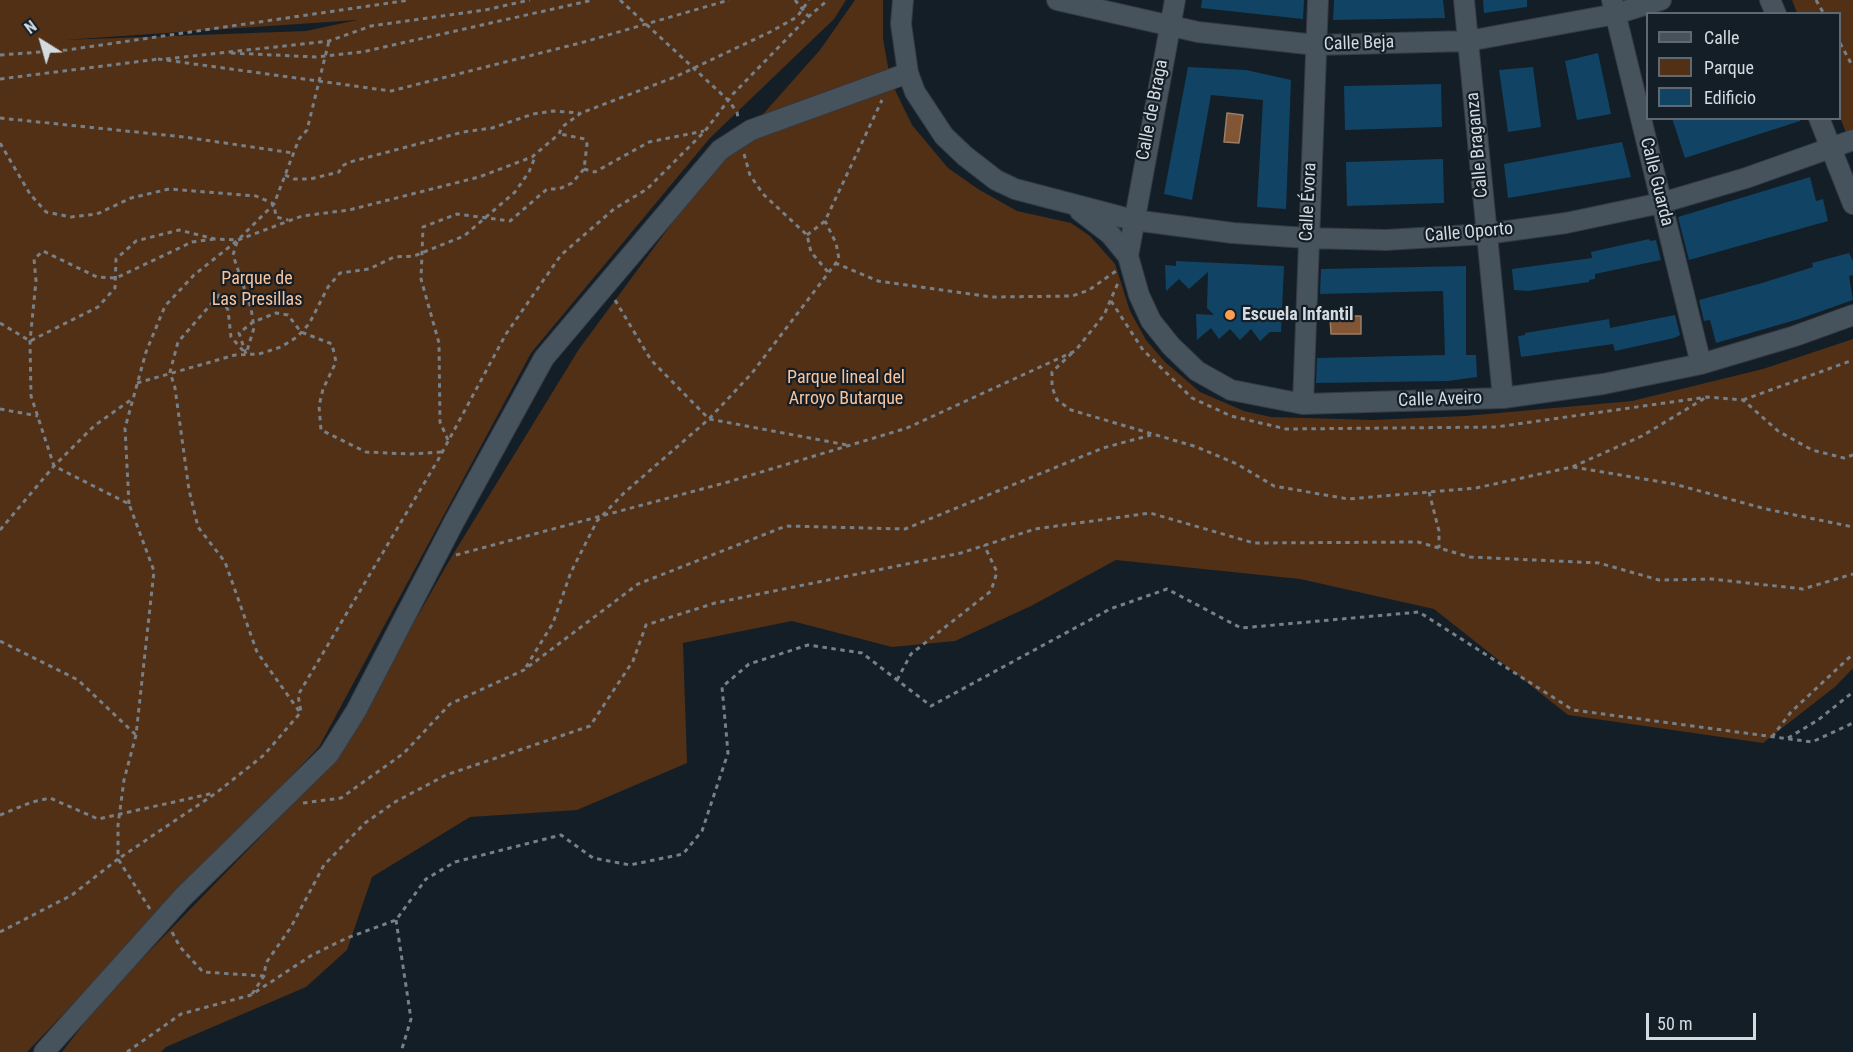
<!DOCTYPE html>
<html>
<head>
<meta charset="utf-8">
<style>
  body { margin:0 }
  #map { position:relative; width:1853px; height:1052px; overflow:hidden; background:#141e27; font-family:"Roboto Condensed",sans-serif }
  canvas { display:block }
  .legend { position:absolute; left:1646px; top:12px; width:195px; height:108px; box-sizing:border-box; background:#141e27; border:2px solid #606971; margin:0; padding:8px 10px; list-style:none; font-size:18px; color:#d3dae0 }
  .legend li { display:flex; align-items:center; gap:12px; height:30px }
  .legend b { width:30px; border:2px solid #606971 }
  .north { position:absolute; left:12px; top:12px; width:60px; height:60px; -webkit-text-stroke:4px #141e27; paint-order:stroke; rotate:323deg; font-size:16px; font-weight:700; line-height:24px; text-align:center; color:#d3dae0 }
  .north::after { content:''; display:block; margin:auto; width:21px; height:27px; background:#d3dae0; clip-path:polygon(50% 0,100% 100%,50% 72%,0 100%) }
  .scale { position:absolute; left:1646px; top:1013px; width:110px; height:27px; box-sizing:border-box; border:3px solid #d3dae0; border-top:0; padding-left:8px; font-size:18px; line-height:21px; white-space:nowrap; color:#d3dae0; -webkit-text-stroke:4px #141e27; paint-order:stroke }
</style>
</head>
<body>
<div id="map">
<canvas width="1853" height="1052"></canvas>
<ul class="legend">
<li><b style="height:8px;background:#46525c"></b>Calle</li>
<li><b style="height:16px;background:#513016"></b>Parque</li>
<li><b style="height:16px;background:#114364"></b>Edificio</li>
</ul>
<div class="north">N</div>
<div class="scale">50 m</div>
</div>
<script>
const ctx = document.querySelector('canvas').getContext('2d');
ctx.lineJoin = 'round';
function paint(path, color) { ctx.fillStyle = color; ctx.fill(path, 'evenodd'); }
const shape = rows => new Path2D(rows.map(r => 'M' + r).join(''));
function strokePath(path, color, width, dash) { ctx.strokeStyle = color; ctx.lineWidth = width; ctx.lineCap = dash ? 'butt' : 'round'; ctx.setLineDash(dash || []); ctx.stroke(path); }
function drawText(font, color, halo, rows, align = 'center') {
  ctx.font = font + ' "Roboto Condensed",sans-serif'; ctx.lineWidth = 4.5; ctx.setLineDash([]); ctx.textBaseline = 'middle'; ctx.strokeStyle = halo; ctx.fillStyle = color; for (const [text, x, y, turn = 0] of rows) {
    ctx.save(); ctx.translate(x, y); ctx.rotate((+turn || 0) * Math.PI / 180); ctx.textAlign = isNaN(turn) ? turn : align; if (halo) ctx.strokeText(text, 0, 0); ctx.fillText(text, 0, 0); ctx.restore();
  }
}
paint(shape([
  [0,0,846,0,834,19,710,138,531,353,319,747,27,1052,0,1052],
  [357,20,306,31,63,40,64,40],
  [855,0,883,0,883,39,889,72,896,92,912,125,948,168,978,189,1017,211,1071,223,1090,236,1115,264,1130,311,1146,340,1165,362,1200,392,1244,411,1271,417,1373,420,1465,416,1632,401,1763,369,1853,339,1853,668,1836,686,1763,743,1568,715,1434,609,1300,579,1116,560,1031,606,955,641,892,647,792,621,683,643,687,763,577,810,470,817,372,877,347,950,306,987,166,1047,161,1052,62,1052,103,999,337,758,449,561,579,349,701,184,820,50],
  [1792,0,1853,0,1853,151,1840,117,1840,14,1797,13]
]), '#513016');
const water = shape([
  [1227,113,1243,115,1239,143,1224,142,1227,113],
  [1330,316,1361,316,1361,334,1331,334,1330,316]
]);
paint(water, '#825634');
strokePath(water, '#9a7e68', 1.5);
paint(shape([
  [1202,0,1304,0,1303,19,1201,8],
  [1334,0,1443,0,1445,18,1333,20],
  [1483,0,1527,0,1527,7,1484,13],
  [1598,53,1611,114,1577,120,1565,61],
  [1188,67,1246,70,1291,80,1286,209,1257,207,1263,100,1211,95,1192,200,1164,194],
  [1533,67,1541,127,1508,132,1499,70],
  [1441,84,1442,127,1345,130,1344,86],
  [1672,118,1800,118,1800,121,1685,158],
  [1622,142,1631,177,1508,198,1504,164],
  [1443,159,1444,203,1347,206,1346,162],
  [1810,177,1816,201,1823,199,1828,221,1689,260,1678,217],
  [1649,239,1650,241,1656,240,1661,260,1595,274,1595,279,1589,280,1589,282,1528,291,1514,290,1512,269,1592,258,1591,252],
  [1849,253,1853,261,1853,275,1849,276,1853,300,1799,319,1716,343,1710,320,1704,321,1699,300,1762,283,1813,267,1812,263],
  [1176,261,1284,266,1281,332,1270,332,1260,341,1251,329,1240,340,1230,329,1219,339,1211,328,1197,340,1196,314,1214,315,1207,308,1208,272,1189,289,1179,279,1166,291,1165,265,1176,266],
  [1466,266,1466,355,1476,355,1477,377,1448,381,1316,383,1317,358,1445,355,1443,291,1320,294,1321,269],
  [1675,315,1680,335,1674,338,1615,351,1613,344,1521,357,1518,336,1525,335,1525,333,1609,319,1610,328]
]), '#114364');
const minor = shape([
  [903,0,901,24,908,73,915,92,944,136,965,156,996,180,1015,189,1133,220,1233,233,1307,238,1386,240,1486,234,1566,223,1661,203,1746,178,1853,140],
  [1057,0,1198,32,1316,45,1468,41,1616,14,1661,0],
  [1175,0,1128,256,1139,295,1151,321,1171,346,1197,371,1231,390,1303,404,1503,398,1603,384,1701,364,1795,336,1853,315],
  [1464,0,1503,398],
  [1612,0,1701,364],
  [1770,0,1776,14],
  [1819,118,1853,204],
  [1080,211,1110,234,1128,256],
  [1303,404,1318,0],
  [44,1052,183,897,329,754,356,711,454,522,544,358,720,150,751,130,908,73]
]);
strokePath(minor, '#343a42', 22);
strokePath(shape([
  [620,0,728,100,737,112,738,118],
  [795,0,808,16],
  [1816,0,1824,14],
  [1840,43,1853,67],
  [231,53,316,57,362,52,593,0],
  [0,55,67,50,410,0],
  [158,59,391,91,584,42,729,0],
  [166,59,329,41,371,26,485,10,530,0],
  [0,79,159,59],
  [0,118,184,137,293,153],
  [0,143,30,194,46,212,71,217,97,214,131,198,169,189,256,196,274,204,276,217,288,220],
  [744,154,750,175,763,194,807,235,811,252,828,272],
  [584,169,595,172,649,142,704,131],
  [285,175,294,179,310,179,339,172,342,166,350,162,463,132,492,128,533,114,553,111,579,113],
  [807,235,825,221,882,100],
  [237,242,233,255,251,308,254,328,246,354],
  [835,263,878,281,992,297,1072,296,1089,290,1116,271],
  [615,300,651,360,709,419,847,445],
  [1111,301,1143,350,1192,398,1231,416,1286,429,1496,427,1707,397,1743,400,1778,431,1812,450,1844,458,1853,455],
  [0,323,30,341,98,307,115,288,116,259,136,241,179,230,215,239,238,240,302,216,349,210,479,177,532,157,559,134,562,127,581,113,675,77,770,32,797,17,809,0],
  [1072,353,1052,372,1052,387,1057,400,1071,410,1197,447,1237,464,1274,486,1348,499,1476,488,1572,467,1642,436,1705,398],
  [137,383,235,355,259,354,281,347,297,337,309,324,328,287,340,273,369,269,394,257,414,256,464,236,515,192,529,172,535,157],
  [1743,400,1853,360],
  [0,409,38,416],
  [448,440,440,422,439,343,421,279,423,227,457,214,510,221,547,189,559,189,572,183,584,169,587,144,585,139,560,134],
  [1573,467,1674,484,1766,509,1853,527],
  [1429,492,1439,531,1439,548],
  [129,504,125,428,146,352,165,306,194,275,238,240,274,204,299,139,307,130,329,41],
  [0,530,54,466,94,426,132,399],
  [456,555,728,482,907,428,1075,351,1104,315,1118,283],
  [0,641,78,680,136,735],
  [526,667,553,623,571,572,597,521,624,493,709,419,752,373,839,259,836,243,825,221],
  [897,680,911,654,991,591,997,572,984,545],
  [299,711,257,652,225,562,198,527,189,490,175,388,170,372,178,342,219,295,228,310,231,337,246,354,239,333,253,322,276,313,288,315,301,332,332,344,336,362,323,389,319,406,321,430,366,452,410,454,442,452],
  [1772,737,1791,712,1853,654],
  [1788,738,1818,720,1853,692],
  [303,803,341,798,404,753,450,704,524,670,638,584,786,526,905,529,1103,448,1151,435],
  [0,815,32,802,50,798,98,819,214,793],
  [150,909,118,859,216,793,264,755,301,712,298,695,438,460,506,334,561,255,614,209,647,189,705,131,733,94,807,18,828,0],
  [396,920,411,1019,401,1052],
  [0,932,72,895,118,859,118,825,124,780,136,735,154,571,129,504,54,466,31,396,30,341,36,281,34,259,43,251,97,277,116,278,192,242,215,239],
  [172,932,180,947,203,972,264,976],
  [252,994,264,976,266,963,291,927,324,865,365,823,395,802,446,775,590,726,633,661,646,625,715,603,961,553,1035,529,1150,513,1254,543,1418,542,1470,557,1599,563,1659,580,1712,579,1803,589,1853,574],
  [127,1052,181,1014,251,995,312,955,347,938,396,920,426,879,455,862,561,835,593,858,630,865,683,854,702,831,728,753,722,687,749,664,808,645,862,653,931,706,1110,609,1167,589,1241,628,1419,612,1573,710,1812,742,1853,723]
]), '#777f87', 3, [4.5, 4.5]);
strokePath(minor, '#46525c', 20);
for (const [x, y, r, color] of [
  [1230,315,6,"#fb9e51"]
]) { const dot = new Path2D(); dot.arc(x, y, r, 0, 2 * Math.PI); ctx.fillStyle = color; ctx.fill(dot); strokePath(dot, '#141e27', 2); }
drawText('18px', '#d3dae0', '#141e27', [
  ["Calle Beja",1359,44,-2],
  ["Calle de Braga",1153,110,-79],
  ["Calle Braganza",1478,145,-95],
  ["Calle Guarda",1656,182,76],
  ["Calle Évora",1309,202,-87],
  ["Calle Oporto",1469,233,-5],
  ["Calle Aveiro",1440,400,-2]
]);
drawText('18px', '#fbc399', '#141e27', [
  ["Parque de",257,279],
  ["Las Presillas",257,300],
  ["Parque lineal del",846,378],
  ["Arroyo Butarque",846,399]
]);
drawText('bold 18px', '#d3dae0', '#141e27', [
  ["Escuela Infantil",1242,315]
], 'left');
</script>
</body>
</html>
